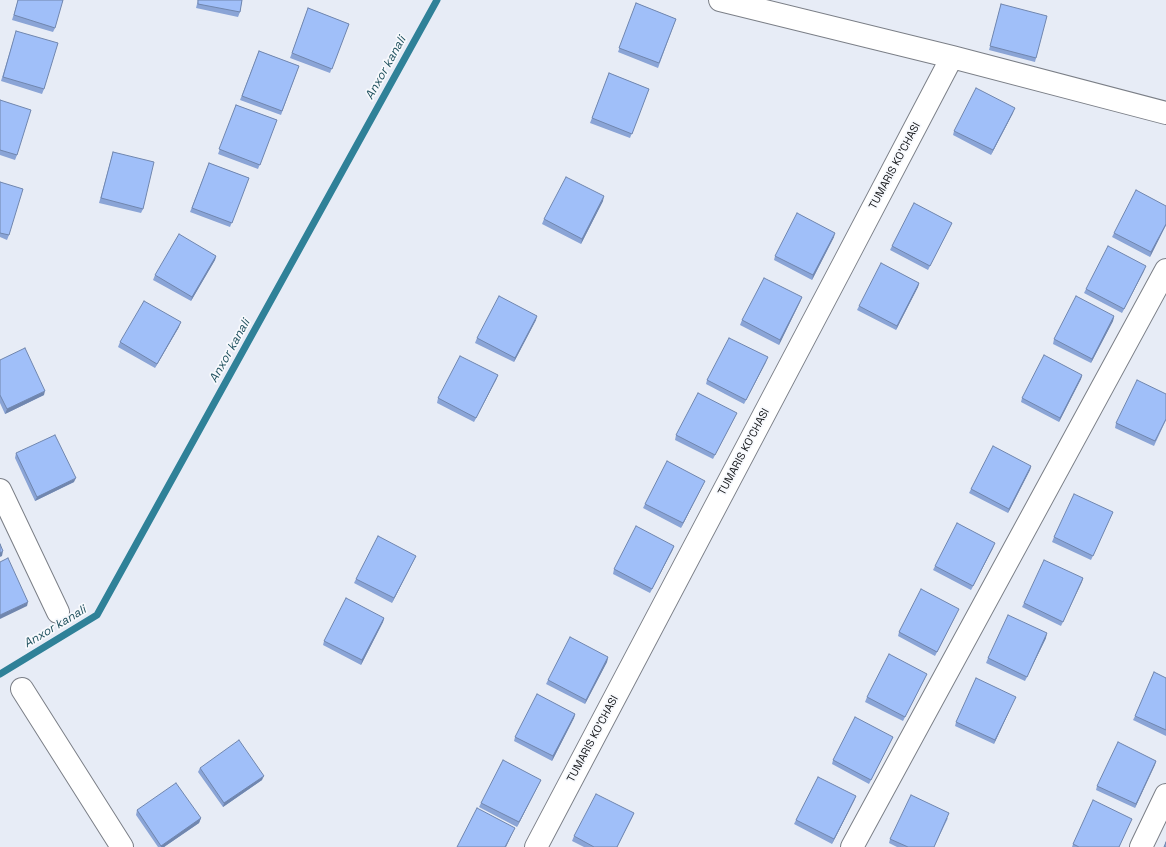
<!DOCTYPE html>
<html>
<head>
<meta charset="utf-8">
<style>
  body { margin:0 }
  canvas { display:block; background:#e7ecf6 }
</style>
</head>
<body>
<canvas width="1166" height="847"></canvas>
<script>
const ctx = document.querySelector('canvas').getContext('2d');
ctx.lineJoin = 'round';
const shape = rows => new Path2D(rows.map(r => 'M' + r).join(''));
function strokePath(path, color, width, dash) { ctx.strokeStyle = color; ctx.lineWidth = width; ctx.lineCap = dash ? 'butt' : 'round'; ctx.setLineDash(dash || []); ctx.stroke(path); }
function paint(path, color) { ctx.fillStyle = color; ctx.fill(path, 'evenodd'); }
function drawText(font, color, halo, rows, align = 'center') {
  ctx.font = font + ' "Space Grotesk",sans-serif'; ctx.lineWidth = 3.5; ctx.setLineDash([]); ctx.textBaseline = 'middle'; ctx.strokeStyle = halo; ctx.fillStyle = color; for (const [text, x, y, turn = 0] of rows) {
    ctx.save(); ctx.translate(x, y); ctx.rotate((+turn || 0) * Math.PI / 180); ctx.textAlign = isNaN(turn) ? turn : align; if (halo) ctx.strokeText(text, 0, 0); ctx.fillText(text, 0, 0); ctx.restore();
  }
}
strokePath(shape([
  [0,674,97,615,437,0]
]), '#2f8198', 7);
const minor = shape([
  [720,0,952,57,1166,113],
  [0,490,58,612],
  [22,689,122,847],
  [536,847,845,261,952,57],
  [852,847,1166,270],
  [1141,847,1166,795]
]);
strokePath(minor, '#7b7f87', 24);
strokePath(minor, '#fff', 22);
paint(shape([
  [18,0,55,28,53,32,12,20],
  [198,0,242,0,240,12,238,17,196,8],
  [636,3,676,19,658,68,618,52],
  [1001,4,1036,58,1035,62,989,50],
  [308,8,349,24,330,73,290,58],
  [15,35,44,89,42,94,1,81],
  [259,51,299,66,281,115,240,100],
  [609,73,649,89,630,138,590,123],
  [0,100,17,155,15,160,0,155],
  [236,105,277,120,258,169,218,154],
  [1013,113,991,155,953,135,954,131],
  [113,152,143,209,141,213,99,203],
  [209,163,249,178,230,227,190,212],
  [0,182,9,235,7,240,0,237],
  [603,201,581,244,542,224,544,219],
  [952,223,950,227,928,270,890,250,892,246],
  [1166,225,1150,257,1112,237,1114,233],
  [834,237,812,280,774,260,775,256],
  [216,256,215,260,191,301,153,280,155,275],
  [1144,271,1122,313,1084,293,1086,289],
  [919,283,918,287,896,330,857,310,859,306],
  [802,297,800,302,779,345,740,325,742,320],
  [1114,316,1113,321,1091,363,1053,344,1054,339],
  [536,320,514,362,475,343,477,338],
  [179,327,155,368,118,347,120,342],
  [0,360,44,395,5,414,0,403],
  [766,362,744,404,706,384,707,380],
  [498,375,496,380,474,422,437,403,438,398],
  [1082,375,1081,379,1059,422,1021,402,1022,398],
  [735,417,713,459,675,440,676,435],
  [1166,420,1154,446,1115,428,1116,423],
  [16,453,74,482,35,501,15,458],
  [1031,466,1030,470,1008,513,969,493,971,489],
  [705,481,703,485,681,528,643,508,645,504],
  [1113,512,1091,560,1052,542,1054,537],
  [674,546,672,551,650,593,613,574,614,569],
  [993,548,971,590,933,570,935,566],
  [416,556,414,560,392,603,354,583,356,579],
  [1083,578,1061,626,1022,607,1024,603],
  [957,613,935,656,898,636,899,632],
  [384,618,383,622,361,665,323,645,324,641],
  [1046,638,1025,681,986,663,988,658],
  [608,657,607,662,585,704,546,684,548,680],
  [925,678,903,721,865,702,867,697],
  [1166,678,1166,736,1133,720,1135,716],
  [1014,701,994,744,955,726,956,722],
  [575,714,574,718,552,761,514,741,515,737],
  [893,737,891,741,869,784,832,764,833,760],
  [1156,761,1135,808,1096,790,1097,786],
  [200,768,262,780,223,807,198,772],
  [541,780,539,784,517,827,479,807,481,803],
  [856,796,854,801,832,844,794,824,796,820],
  [137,810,201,818,199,823,164,847,158,847,136,815],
  [634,813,632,818,617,847,584,847,572,841,574,836],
  [948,818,934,847,897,847,889,843,890,839],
  [1130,823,1119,847,1072,847,1073,844]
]), '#8aa4d6');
paint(shape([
  [1015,108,1013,113,991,155,993,150],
  [604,196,603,201,581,244,582,239],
  [1166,224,1166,225,1150,257,1151,252],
  [835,233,834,237,812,280,813,275],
  [216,256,215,260,191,301,192,297],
  [1146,266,1144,271,1122,313,1124,309],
  [919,283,918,287,896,330,897,326],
  [802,297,800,302,779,345,780,340],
  [537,316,536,320,514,362,515,358],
  [1114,316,1113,321,1091,363,1092,359],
  [181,322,179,327,155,368,157,364],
  [768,357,766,362,744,404,746,400],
  [498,375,496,380,474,422,476,418],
  [1082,375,1081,379,1059,422,1060,418],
  [45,391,44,395,5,414,7,409],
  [1031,466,1030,470,1008,513,1009,509],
  [76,478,74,482,35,501,37,497],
  [705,481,703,485,681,528,683,523],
  [995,543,993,548,971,590,973,586],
  [674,546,672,551,650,593,652,589],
  [3,551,2,556,0,557,0,553],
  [416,556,414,560,392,603,394,598],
  [1083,578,1082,582,1061,626,1063,622],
  [28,602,27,606,0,619,0,615],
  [384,618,383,622,361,665,362,660],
  [1047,633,1046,638,1025,681,1027,677],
  [608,657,607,662,585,704,586,700],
  [1016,697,1014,701,994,744,995,740],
  [575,714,574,718,552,761,553,756],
  [1156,761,1155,765,1135,808,1136,804],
  [264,776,262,780,223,807,224,803],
  [541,780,539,784,517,827,519,822],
  [856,796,854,801,832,844,834,839],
  [201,818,199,823,164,847,161,847,161,846],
  [515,828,506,847,505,847]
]), '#7086ae');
const building = shape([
  [18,0,63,0,55,28,14,15,18,0],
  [198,0,242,0,240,12,198,4,198,0],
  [636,3,676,19,659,63,619,48,636,3],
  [1001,4,1047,16,1036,58,990,46,1001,4],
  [308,8,349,24,332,69,292,53,308,8],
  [16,31,58,43,44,89,3,77,16,31],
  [259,51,299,66,282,111,242,96,259,51],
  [609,73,649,89,632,134,592,118,609,73],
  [976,88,1015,108,993,150,954,131,976,88],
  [0,100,31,110,17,155,0,150,0,100],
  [236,105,277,120,260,165,219,149,236,105],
  [113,152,154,162,143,209,101,198,113,152],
  [209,163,249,178,232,223,192,208,209,163],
  [566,177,604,196,582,239,544,219,566,177],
  [0,182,23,189,9,235,0,233,0,182],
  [1136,190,1166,206,1166,224,1151,252,1114,233,1136,190],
  [914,203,952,223,930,266,892,246,914,203],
  [797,213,835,233,813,275,775,256,797,213],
  [179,234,216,256,192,297,155,275,179,234],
  [1108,246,1146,266,1124,309,1086,289,1108,246],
  [881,263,919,283,897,326,859,306,881,263],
  [764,278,802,297,780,340,742,320,764,278],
  [499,296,537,316,515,358,477,338,499,296],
  [1076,296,1114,316,1092,359,1054,339,1076,296],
  [144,301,181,322,157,364,120,342,144,301],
  [729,338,768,357,746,400,707,380,729,338],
  [25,348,45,391,7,409,0,395,0,360,25,348],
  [1044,355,1082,375,1060,418,1022,398,1044,355],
  [460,356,498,375,476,418,438,398,460,356],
  [1137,380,1166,394,1166,419,1155,441,1116,423,1137,380],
  [698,393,737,413,715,455,676,435,698,393],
  [55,435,76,478,37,497,16,453,55,435],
  [993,446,1031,466,1009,509,971,489,993,446],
  [667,461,705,481,683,523,645,504,667,461],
  [1074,494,1113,512,1093,556,1054,537,1074,494],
  [957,523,995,543,973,586,935,566,957,523],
  [636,526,674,546,652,589,614,569,636,526],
  [378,536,416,556,394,598,356,579,378,536],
  [0,544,3,551,0,553,0,544],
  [8,558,28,602,0,615,0,562,8,558],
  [1044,560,1083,578,1063,622,1024,603,1044,560],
  [921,589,959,609,937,652,899,632,921,589],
  [346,598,384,618,362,660,324,641,346,598],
  [1008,615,1047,633,1027,677,988,658,1008,615],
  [570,637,608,657,586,700,548,680,570,637],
  [889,654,927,674,905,717,867,697,889,654],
  [1154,672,1166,678,1166,730,1135,716,1154,672],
  [976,678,1016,697,995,740,956,722,976,678],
  [537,694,575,714,553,756,515,737,537,694],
  [855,717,893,737,871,780,833,760,855,717],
  [239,740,264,776,224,803,200,768,239,740],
  [1118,742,1156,761,1136,804,1097,786,1118,742],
  [503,760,541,780,519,822,481,803,503,760],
  [818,777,856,796,834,839,796,820,818,777],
  [176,783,201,818,161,846,137,810,176,783],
  [596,794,634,813,617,847,594,847,574,836,596,794],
  [911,795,949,813,934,847,908,847,890,839,911,795],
  [1093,800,1132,819,1119,847,1079,847,1073,844,1093,800],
  [477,808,515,828,505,847,457,847,477,808],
  [1166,842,1166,847,1164,847,1166,842]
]);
paint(building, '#a0bff9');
strokePath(building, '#7086ae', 1);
drawText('11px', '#141619', '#f7f9fd', [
  ["TUMARIS KO'CHASI",895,166,-62],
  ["TUMARIS KO'CHASI",744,452,-62],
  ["TUMARIS KO'CHASI",593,739,-62]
]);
drawText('italic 12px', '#20515e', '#f7f9fd', [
  ["Anxor kanali",386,68,-61],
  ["Anxor kanali",230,351,-61],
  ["Anxor kanali",55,627,-31]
]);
</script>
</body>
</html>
